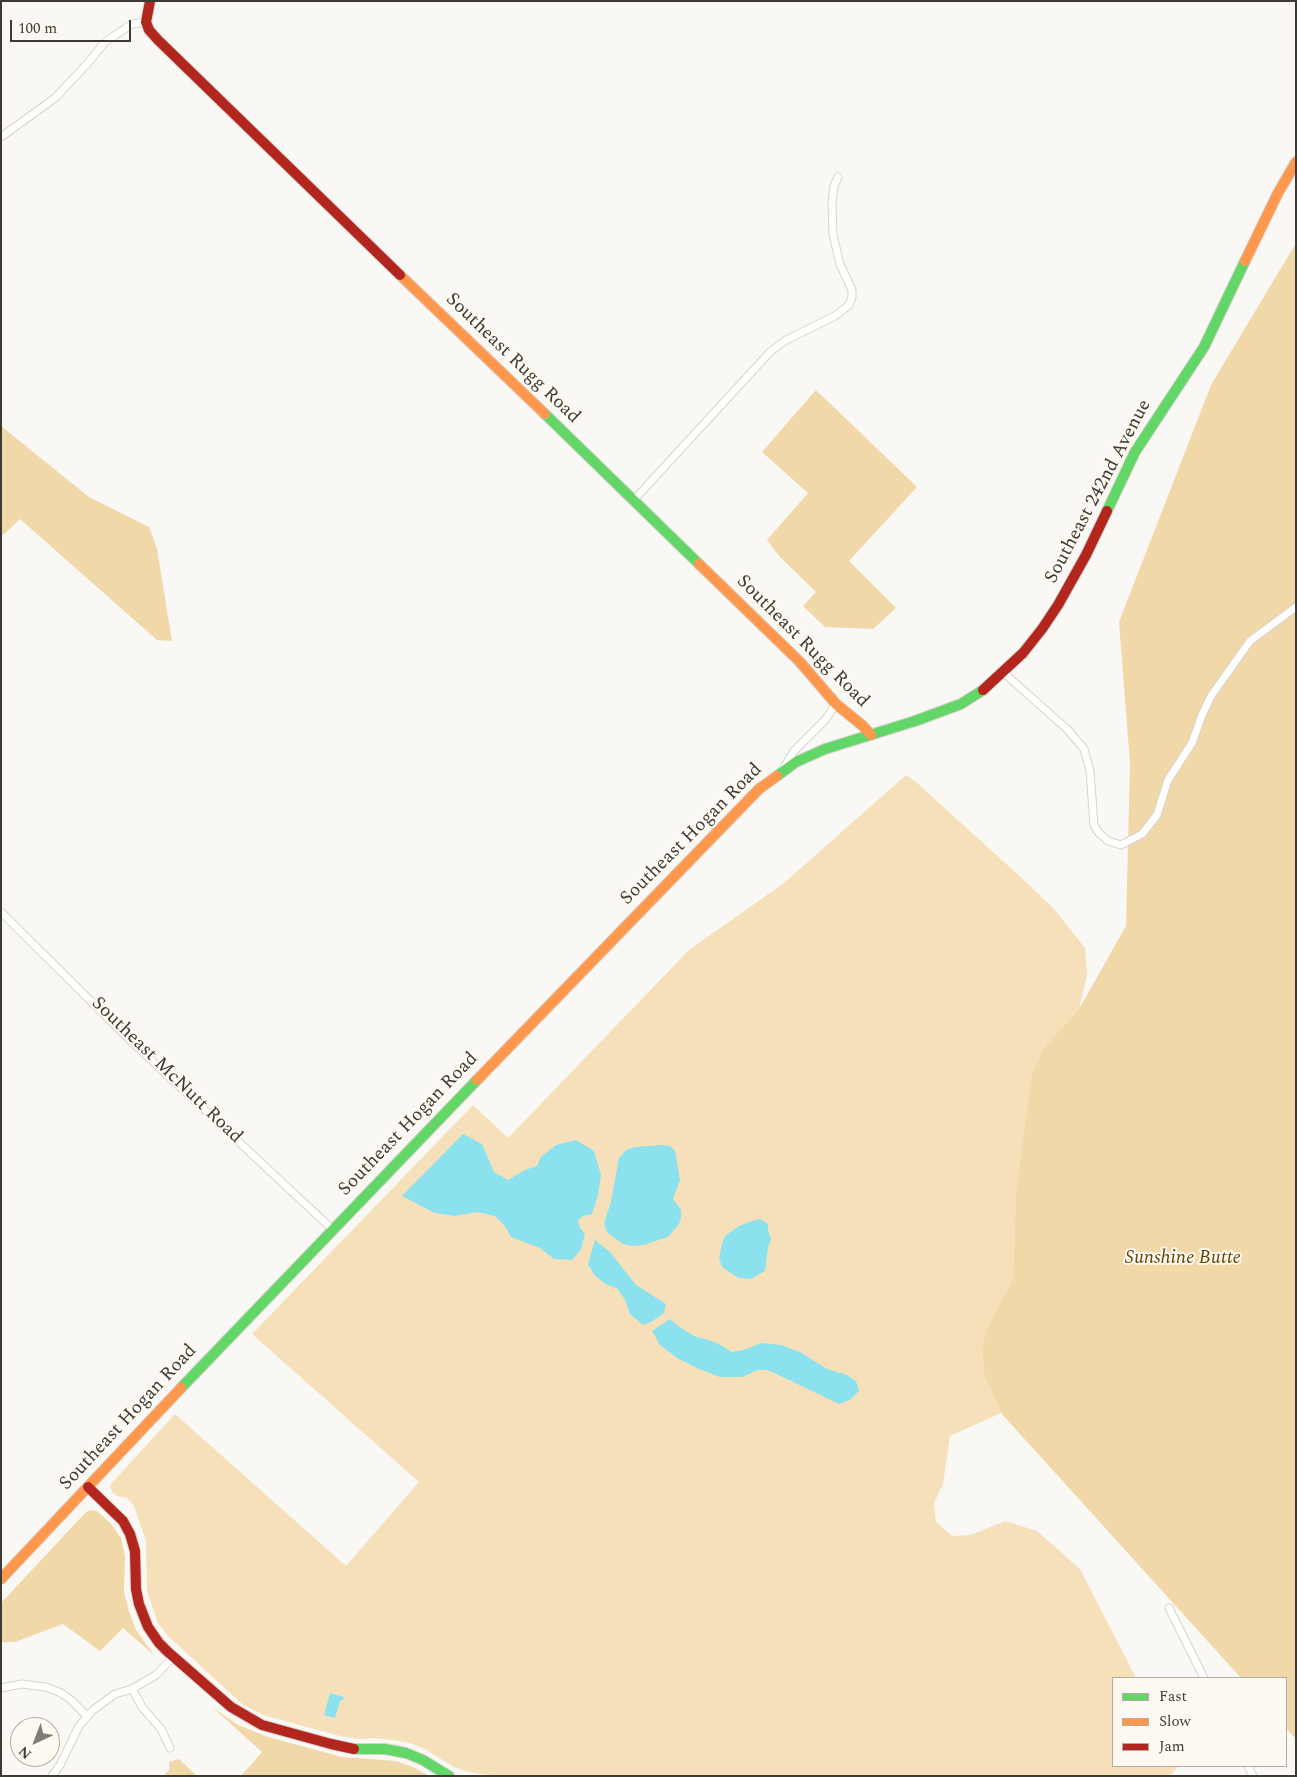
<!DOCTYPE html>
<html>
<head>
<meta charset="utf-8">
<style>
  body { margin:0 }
  #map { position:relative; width:1297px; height:1777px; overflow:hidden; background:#faf8f4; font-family:Spectral,serif }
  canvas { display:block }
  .frame { position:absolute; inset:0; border:2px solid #3f3a31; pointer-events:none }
  .legend { position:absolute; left:1112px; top:1677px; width:175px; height:90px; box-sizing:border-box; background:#fef9f0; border:1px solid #b2ada4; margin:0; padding:6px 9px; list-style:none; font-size:15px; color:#3f3a31 }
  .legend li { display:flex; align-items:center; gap:10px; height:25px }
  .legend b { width:25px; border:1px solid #b2ada4 }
  .north { position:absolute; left:10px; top:1717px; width:50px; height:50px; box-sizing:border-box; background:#fef9f0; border:1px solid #b2ada4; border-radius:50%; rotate:223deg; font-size:14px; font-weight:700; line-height:20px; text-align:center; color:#3f3a31 }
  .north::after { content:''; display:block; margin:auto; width:18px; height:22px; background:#807c75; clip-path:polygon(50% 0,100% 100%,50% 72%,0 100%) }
  .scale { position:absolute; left:10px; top:20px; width:121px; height:22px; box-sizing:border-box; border:2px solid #3f3a31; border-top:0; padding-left:6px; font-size:15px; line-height:18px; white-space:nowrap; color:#3f3a31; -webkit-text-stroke:4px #fef9f0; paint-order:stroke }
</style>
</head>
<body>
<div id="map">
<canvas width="1297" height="1777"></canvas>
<div class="frame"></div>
<ul class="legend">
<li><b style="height:6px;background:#63d668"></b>Fast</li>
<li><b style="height:6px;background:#ff974d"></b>Slow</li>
<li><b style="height:6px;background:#b3261e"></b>Jam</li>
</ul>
<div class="north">N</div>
<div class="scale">100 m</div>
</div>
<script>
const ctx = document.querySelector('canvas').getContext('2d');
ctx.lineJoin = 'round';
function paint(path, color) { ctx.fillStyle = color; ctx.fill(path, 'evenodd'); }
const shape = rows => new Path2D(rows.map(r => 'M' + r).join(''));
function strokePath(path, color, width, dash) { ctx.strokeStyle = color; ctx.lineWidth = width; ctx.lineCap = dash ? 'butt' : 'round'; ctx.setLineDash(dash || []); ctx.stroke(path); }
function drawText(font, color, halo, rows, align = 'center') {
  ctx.font = font + ' Spectral,serif'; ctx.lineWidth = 4; ctx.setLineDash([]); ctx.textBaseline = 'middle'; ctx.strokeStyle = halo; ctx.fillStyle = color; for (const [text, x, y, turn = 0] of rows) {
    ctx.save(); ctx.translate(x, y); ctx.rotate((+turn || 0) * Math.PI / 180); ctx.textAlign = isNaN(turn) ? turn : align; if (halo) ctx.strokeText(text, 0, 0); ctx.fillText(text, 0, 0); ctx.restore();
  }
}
paint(shape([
  [906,775,916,782,1026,882,1054,909,1085,948,1087,975,1079,1009,1045,1046,1016,1193,1013,1279,988,1326,985,1377,1001,1413,950,1436,943,1484,934,1503,936,1522,952,1536,971,1535,1005,1521,1037,1531,1080,1569,1136,1678,1113,1678,1113,1766,1179,1766,1170,1776,494,1776,469,1772,454,1767,423,1748,407,1742,376,1738,358,1739,340,1736,263,1715,242,1704,168,1636,158,1623,147,1591,146,1541,134,1506,127,1498,117,1496,112,1492,110,1485,175,1414,346,1566,419,1482,252,1334,473,1105,508,1138,689,950,784,883]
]), '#f5e0ba');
paint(shape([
  [1296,243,1296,1739,1286,1728,1286,1678,1241,1678,1001,1413,985,1377,982,1349,988,1326,1013,1279,1016,1193,1032,1075,1045,1046,1079,1009,1126,926,1130,763,1119,622,1211,385],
  [816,390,917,487,849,561,896,608,873,629,825,627,803,606,816,592,779,556,767,540,808,493,762,452],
  [1,426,89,497,149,527,157,549,172,641,157,640,20,519,1,537],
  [90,1510,97,1511,111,1524,121,1538,125,1556,124,1592,129,1611,136,1630,154,1655,123,1628,100,1651,63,1624,15,1642,1,1642,1,1603,86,1512],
  [212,1707,238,1725,268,1737,342,1757,396,1761,413,1767,429,1776,241,1776,262,1752],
  [179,1759,197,1776,164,1776,169,1770,169,1762]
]), '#f0d8a9');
paint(shape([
  [463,1134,482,1144,494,1172,508,1180,525,1170,537,1166,541,1157,556,1145,576,1140,594,1151,601,1175,598,1195,592,1214,583,1216,578,1221,580,1228,585,1234,581,1249,572,1260,554,1259,540,1248,511,1237,504,1225,495,1216,477,1212,455,1216,435,1213,402,1196],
  [661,1145,670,1146,675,1151,680,1180,673,1199,681,1210,681,1218,679,1224,668,1237,643,1245,632,1246,623,1244,609,1234,606,1230,604,1223,611,1202,619,1158,626,1150,635,1147],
  [760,1219,768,1224,768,1231,771,1239,768,1248,765,1271,751,1279,739,1278,723,1268,719,1259,722,1244,725,1236,739,1226,749,1222],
  [595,1240,610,1252,636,1285,666,1304,664,1313,651,1322,643,1325,630,1314,625,1300,617,1288,607,1285,595,1276,588,1264],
  [670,1319,678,1326,694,1336,715,1342,732,1352,747,1349,761,1343,781,1345,800,1352,827,1369,847,1375,856,1381,859,1391,850,1400,839,1404,768,1370,758,1370,742,1377,720,1377,699,1369,677,1358,660,1345,652,1331],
  [330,1693,344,1697,342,1701,340,1701,335,1718,324,1715]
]), '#8ce1ee');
const street = shape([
  [1,137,55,98,87,64,105,42,132,24,146,22],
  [633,501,770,352,786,340,835,316,849,305,852,297,852,290,840,264,833,235,832,203,834,186,838,177],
  [1004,673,1068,730,1084,749,1090,771,1094,825,1099,833,1108,841,1121,845,1142,834,1157,815,1168,780,1192,743,1202,715,1211,696,1250,641,1296,607],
  [783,769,794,751,825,720,836,704],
  [1,912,132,1042,332,1229],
  [1169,1608,1204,1678],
  [1,1688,22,1684,46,1687,61,1693,71,1700,87,1716],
  [132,1689,142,1707,161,1729,170,1748],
  [1248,1766,1253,1776],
  [52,1776,60,1765,79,1726,93,1710,115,1694,132,1689,156,1675,173,1657]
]);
const fast = shape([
  [545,414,699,564],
  [1107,511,1135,452,1204,347,1245,261],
  [777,776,796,762,825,749,915,721,961,704,983,690],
  [181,1388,477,1080],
  [354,1749,385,1749,406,1753,423,1760,449,1776]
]);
const slow = shape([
  [1245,261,1278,193,1296,162],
  [400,275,545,414],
  [699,564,800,662,836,704,863,726,871,735],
  [477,1080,759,789,777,776],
  [1,1579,181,1388]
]);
const jam = shape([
  [150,1,146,22,149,30,158,40,400,275],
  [983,690,1023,653,1042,629,1058,605,1086,555,1107,511],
  [88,1487,123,1521,130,1534,135,1551,136,1589,139,1604,148,1627,159,1643,168,1652,231,1707,262,1725,331,1744,354,1749]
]);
strokePath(street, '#d7d4ce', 9);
strokePath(fast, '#d7d4ce', 12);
strokePath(slow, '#d7d4ce', 12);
strokePath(jam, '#d7d4ce', 12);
strokePath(street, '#fefefd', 7);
strokePath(fast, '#63d668', 10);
strokePath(slow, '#ff974d', 10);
strokePath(jam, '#b3261e', 10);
drawText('19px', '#3f3a31', '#fef9f0', [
  ["Southeast Rugg Road",512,359,44],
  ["Southeast 242nd Avenue",1099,492,-62],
  ["Southeast Rugg Road",802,642,45],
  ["Southeast Hogan Road",692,835,-45],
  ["Southeast McNutt Road",166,1071,44],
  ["Southeast Hogan Road",409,1125,-46],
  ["Southeast Hogan Road",129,1418,-47]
]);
drawText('italic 19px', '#614600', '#fef9f0', [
  ["Sunshine Butte",1183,1259]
]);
</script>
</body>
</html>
